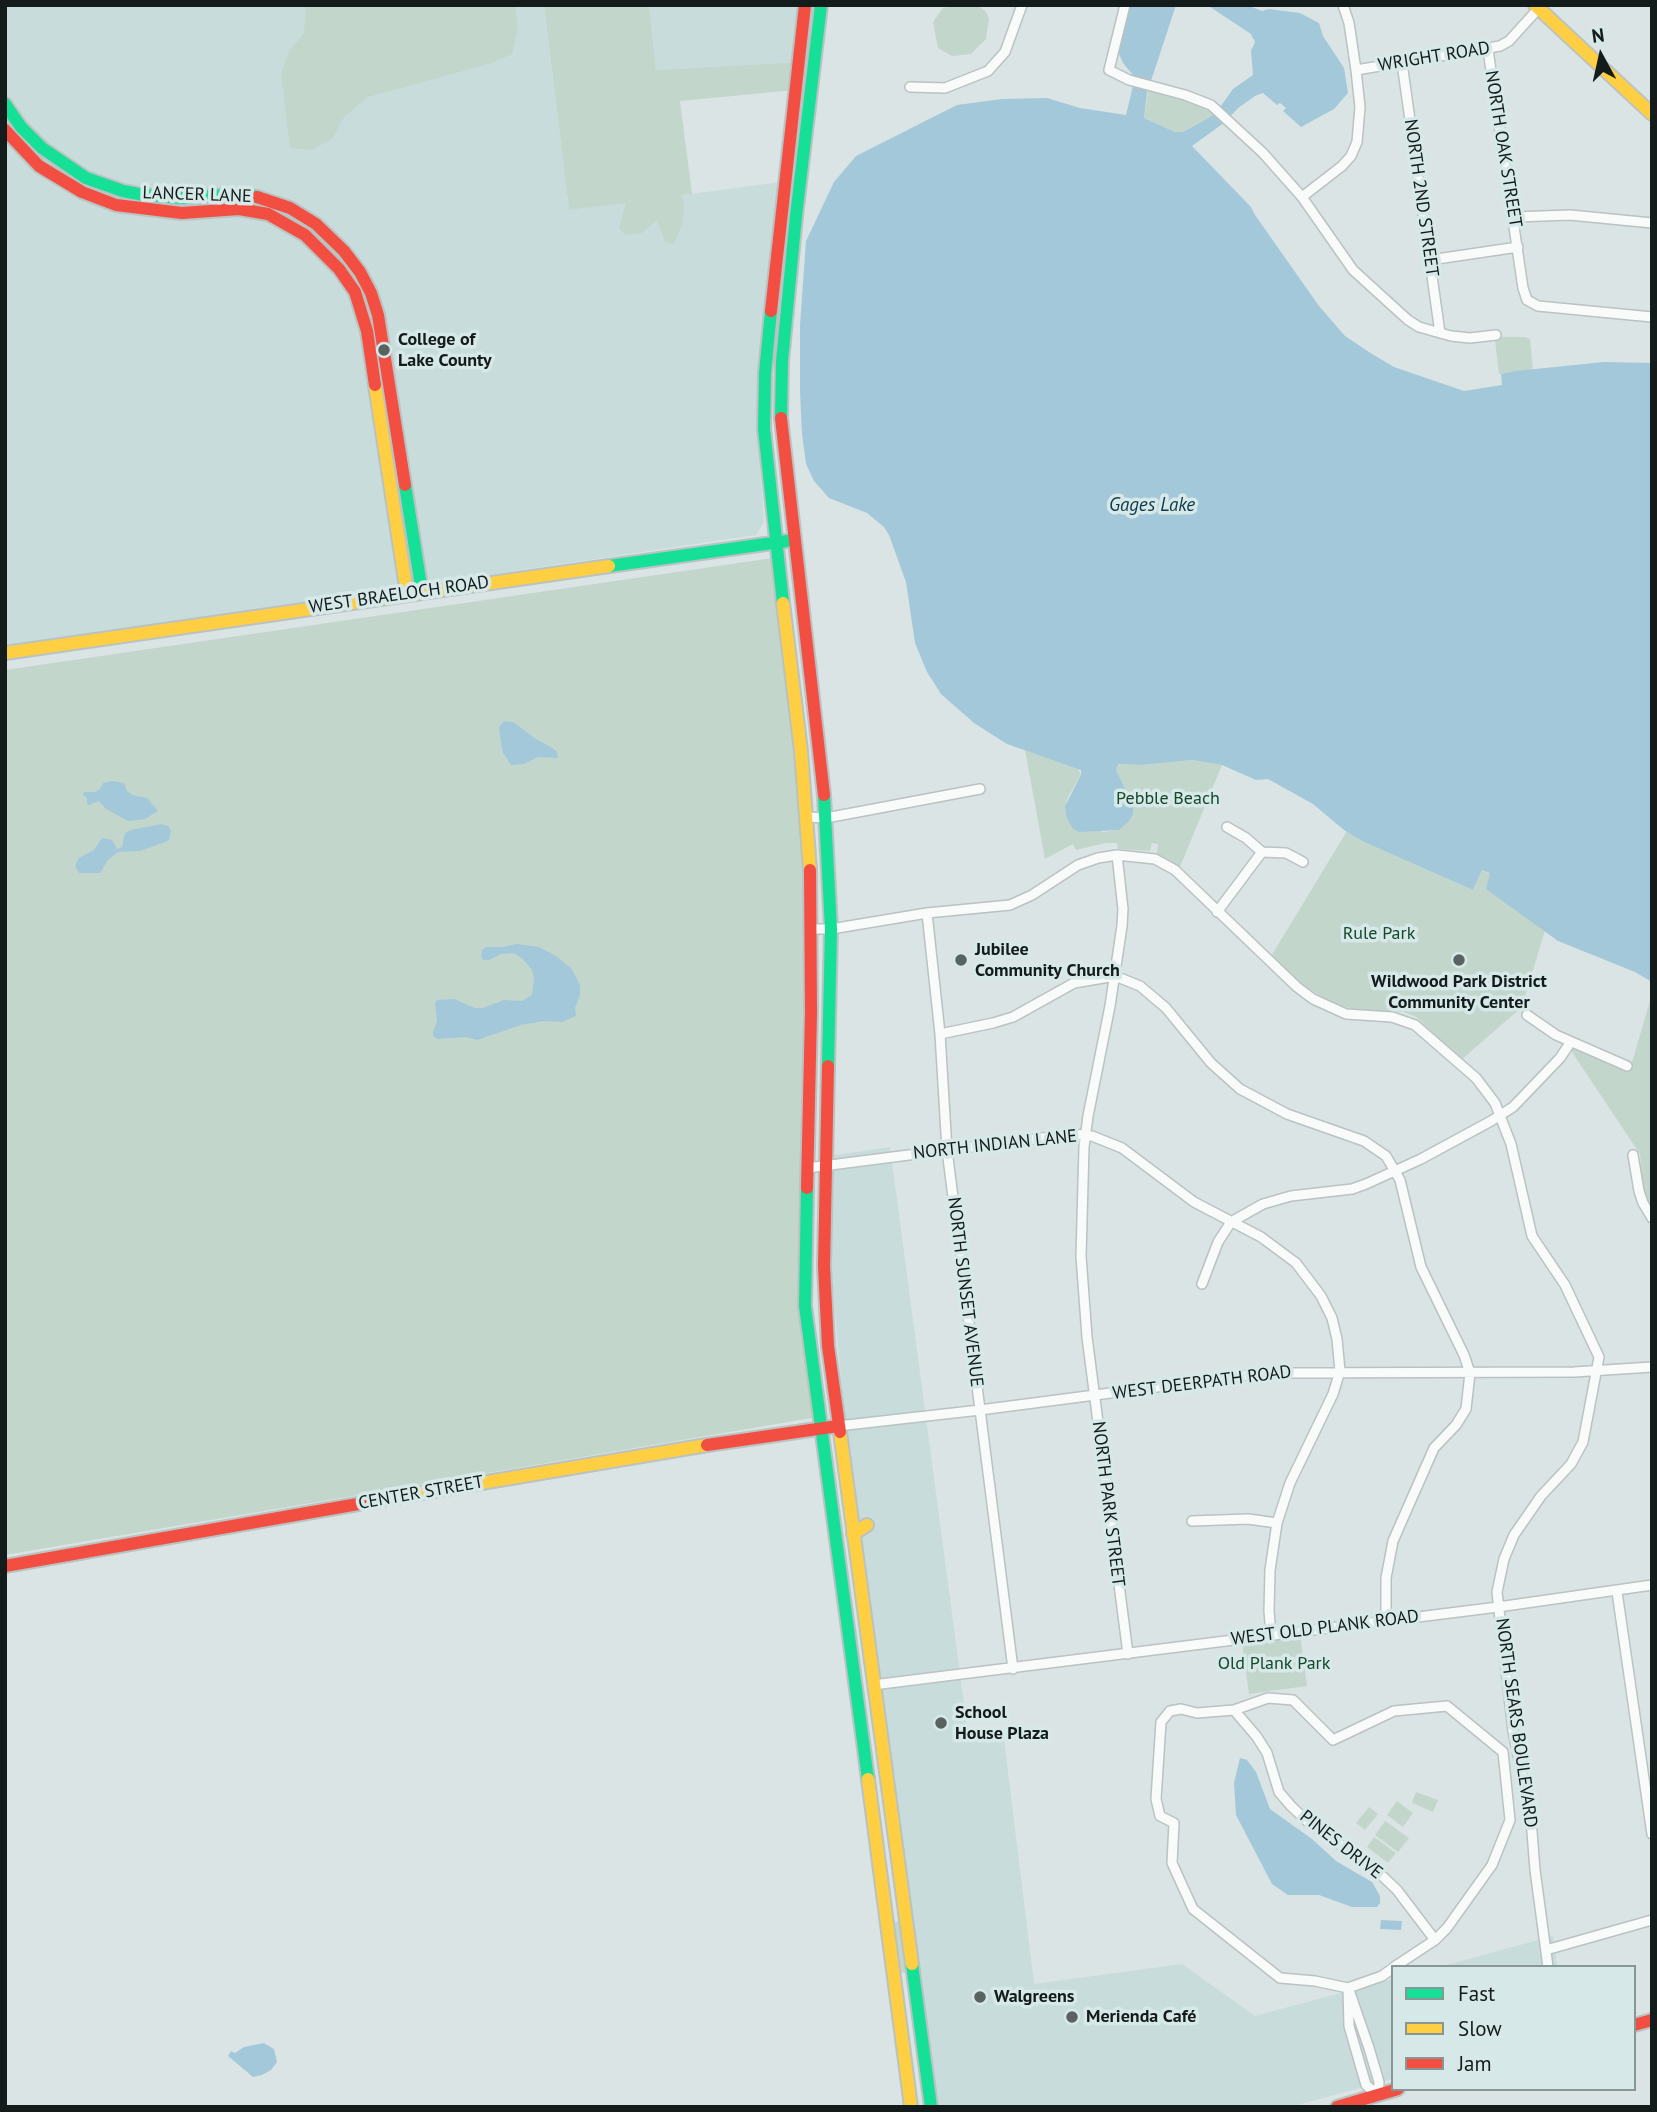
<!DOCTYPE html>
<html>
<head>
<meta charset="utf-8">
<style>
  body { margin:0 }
  #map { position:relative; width:1657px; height:2112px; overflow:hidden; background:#dae4e4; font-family:"PT Sans",sans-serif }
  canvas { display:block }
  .frame { position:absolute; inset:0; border:7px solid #141b1b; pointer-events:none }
  .legend { position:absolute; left:1391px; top:1965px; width:245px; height:126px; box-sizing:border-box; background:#d6e8e8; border:2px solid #889696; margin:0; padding:9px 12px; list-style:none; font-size:21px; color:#141b1b }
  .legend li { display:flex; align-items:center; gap:14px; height:35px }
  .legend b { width:35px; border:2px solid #889696 }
  .north { position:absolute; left:1566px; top:21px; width:70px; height:70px; -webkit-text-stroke:5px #d6e8e8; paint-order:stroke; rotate:352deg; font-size:19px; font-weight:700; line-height:28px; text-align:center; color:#141b1b }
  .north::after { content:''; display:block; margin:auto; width:24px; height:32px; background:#141b1b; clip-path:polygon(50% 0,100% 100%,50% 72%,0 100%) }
</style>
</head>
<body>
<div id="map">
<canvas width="1657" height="2112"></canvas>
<div class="frame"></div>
<ul class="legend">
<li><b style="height:9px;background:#16e098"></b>Fast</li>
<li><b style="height:9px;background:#ffcf43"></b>Slow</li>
<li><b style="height:9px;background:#f24e42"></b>Jam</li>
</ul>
<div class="north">N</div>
</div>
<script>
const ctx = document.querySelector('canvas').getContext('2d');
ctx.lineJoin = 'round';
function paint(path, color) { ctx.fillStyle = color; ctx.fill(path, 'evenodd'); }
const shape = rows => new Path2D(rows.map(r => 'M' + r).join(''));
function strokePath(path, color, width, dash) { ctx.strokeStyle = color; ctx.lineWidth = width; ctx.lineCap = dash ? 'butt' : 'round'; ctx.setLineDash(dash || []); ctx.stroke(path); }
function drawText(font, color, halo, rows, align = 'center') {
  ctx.font = font + ' "PT Sans",sans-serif'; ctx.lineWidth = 7; ctx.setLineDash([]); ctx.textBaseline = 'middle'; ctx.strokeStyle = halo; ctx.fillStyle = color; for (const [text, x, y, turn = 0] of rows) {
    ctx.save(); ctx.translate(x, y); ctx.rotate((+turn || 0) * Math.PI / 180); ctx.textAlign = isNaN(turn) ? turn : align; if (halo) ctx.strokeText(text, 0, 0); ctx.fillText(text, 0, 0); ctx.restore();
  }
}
paint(shape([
  [5,5,544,5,569,210,781,182,770,275,757,424,764,522,756,535,5,647],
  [649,5,805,5,799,62,656,70],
  [890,1147,968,1734,1003,1731,1034,1984,1182,1964,1255,2016,1393,1979,1393,2079,1290,2107,936,2107,846,1437,831,1265,829,1156],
  [1553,1936,1557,1967,1439,1967]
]), '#c8dcdb');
paint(shape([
  [306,5,515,5,518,27,512,54,492,63,368,97,344,117,333,138,312,150,290,148,281,74,290,50,304,33],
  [544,5,649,5,656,70,799,62,795,90,680,101,692,194,681,195,684,203,682,224,674,244,665,242,657,220,642,233,625,235,619,228,626,203,569,210],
  [957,5,979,6,986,12,989,19,986,39,971,54,952,56,938,48,933,22,943,8],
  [1149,87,1198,103,1215,114,1183,132,1175,132,1144,118],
  [96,188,182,203,182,208,136,205,95,192],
  [232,198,267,203,308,225,337,252,354,272,368,300,376,324,371,325,309,232,219,205,218,200],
  [1498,337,1525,337,1530,339,1533,370,1499,374,1495,340],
  [400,479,412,561,407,561,394,480],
  [773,558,807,825,811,941,801,1104,799,1270,818,1417,5,1555,5,670],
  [1025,750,1078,768,1081,775,1068,797,1065,806,1066,816,1103,832,1119,830,1128,795,1116,770,1120,764,1142,765,1192,760,1222,765,1180,867,1157,854,1158,844,1152,843,1150,851,1118,849,1117,843,1106,843,1076,850,1073,844,1045,859],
  [1347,831,1364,842,1473,890,1482,870,1490,873,1487,889,1545,930,1522,1007,1461,1060,1416,1017,1404,1012,1361,1011,1336,1004,1310,990,1270,958],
  [1652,994,1652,1211,1643,1191,1640,1154,1570,1049,1572,1046,1630,1069],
  [1300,1634,1307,1686,1249,1694,1242,1642],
  [1416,1792,1438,1800,1433,1812,1412,1803],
  [1397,1801,1413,1813,1403,1827,1387,1815],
  [1369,1807,1378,1814,1365,1830,1356,1823],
  [1385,1821,1409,1838,1398,1852,1375,1835],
  [1374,1837,1396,1853,1388,1863,1367,1847],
  [900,1921,907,1972,900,1973,892,1923]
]), '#c3d6cc');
paint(shape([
  [1130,5,1176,5,1147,93,1144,118,1175,132,1183,132,1215,114,1233,89,1253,75,1251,51,1255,42,1251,34,1207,5,1247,5,1262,11,1269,9,1300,13,1319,23,1323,36,1344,68,1347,87,1348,93,1334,109,1301,127,1283,111,1286,108,1280,103,1277,105,1263,93,1255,96,1238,108,1225,122,1192,146,1251,207,1255,215,1319,306,1345,336,1372,354,1394,367,1464,391,1502,385,1501,374,1516,371,1604,362,1652,363,1652,982,1635,972,1558,941,1486,889,1490,873,1482,870,1473,890,1364,842,1344,830,1313,804,1268,779,1256,780,1222,765,1192,760,1142,765,1119,764,1116,770,1133,805,1133,814,1129,821,1119,830,1079,832,1073,829,1066,816,1065,806,1081,775,1081,770,1007,744,974,723,941,694,927,672,915,643,906,582,889,535,884,527,867,513,829,498,814,481,806,464,802,434,800,392,800,325,806,241,834,182,856,156,957,105,1002,99,1047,98,1080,108,1126,115,1134,82,1132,74,1123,63,1119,54,1120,38],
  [504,721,513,722,536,739,551,747,557,752,558,758,538,757,524,764,511,765,503,753,500,736,499,727],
  [112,781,124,783,127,791,132,795,147,798,158,811,145,819,128,821,106,809,99,801,89,805,87,803,87,798,83,795,84,792,95,792,100,789,103,783],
  [161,824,168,826,171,830,169,840,165,842,140,851,118,852,108,860,100,873,79,873,75,866,79,858,94,850,102,838,112,840,117,849,122,847,125,833,131,830],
  [517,944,539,947,556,956,571,968,580,985,580,995,575,1008,576,1016,562,1022,544,1021,521,1025,477,1040,466,1037,437,1039,433,1036,433,1032,437,1021,435,1003,437,1000,454,999,475,1008,483,1008,504,1000,522,1001,532,995,534,978,532,970,524,960,514,953,501,954,489,960,483,960,481,956,482,950,486,947,503,947],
  [1240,1758,1247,1760,1256,1772,1270,1809,1312,1839,1336,1861,1372,1882,1380,1896,1380,1903,1377,1907,1352,1907,1319,1895,1288,1895,1272,1884,1236,1815,1234,1783],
  [1381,1920,1402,1921,1401,1930,1380,1929],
  [264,2043,274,2049,277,2062,271,2070,262,2075,253,2077,228,2056,231,2051,235,2053,244,2047]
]), '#a3c8da');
const street = shape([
  [1125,5,1109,70,1129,80,1185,95,1211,105,1263,153,1302,197,1353,270,1408,320,1419,327,1451,336,1470,338,1496,335],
  [1488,50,1523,288,1527,300,1538,306,1652,317],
  [1402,63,1440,333],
  [1356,70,1500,46,1509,41,1538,9],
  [910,87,945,88,988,71,1005,52,1022,5],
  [1302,197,1342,166,1351,156,1357,142,1360,107,1356,70,1349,23,1343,5],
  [1514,217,1570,215,1652,223],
  [1430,260,1518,247],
  [807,817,826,818,980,789],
  [1227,827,1246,838,1262,852],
  [1117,855,1123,909,1122,926,1110,1006,1088,1116,1084,1147,1081,1256,1087,1337,1128,1654],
  [1217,912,1262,852,1286,853,1303,862],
  [927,913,940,1034,947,1150,1013,1669],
  [810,929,831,929,927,913,1010,905,1032,895,1078,865,1098,858,1117,855,1155,859,1175,870,1297,987,1313,999,1346,1014,1392,1017,1415,1025,1476,1078,1495,1103,1511,1144,1532,1236,1565,1285,1599,1357,1583,1442,1571,1464,1541,1496,1514,1535,1504,1559,1497,1592,1513,1731,1531,1819,1535,1870,1548,1967],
  [1527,1015,1556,1035,1627,1066],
  [940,1034,993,1023,1013,1017,1074,983,1115,976,1140,986,1166,1008,1211,1063,1240,1089,1287,1114,1364,1141,1386,1156,1400,1180,1421,1267,1464,1355,1470,1373,1466,1409,1456,1425,1434,1448,1393,1541,1386,1578,1386,1620],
  [1633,1155,1639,1191,1643,1203,1652,1218],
  [807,1168,1073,1134,1092,1136,1122,1148,1194,1202,1261,1237,1296,1263,1321,1296,1332,1318,1337,1339,1340,1371,1333,1394,1290,1483,1277,1523,1270,1570,1269,1611,1271,1635],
  [1202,1284,1218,1242,1231,1222,1263,1204,1291,1196,1352,1189,1366,1184,1421,1159,1491,1121,1513,1107,1560,1058,1570,1043],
  [838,1426,980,1410,1264,1373,1574,1372,1652,1367],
  [1192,1521,1248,1519,1277,1523],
  [1617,1592,1652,1834],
  [873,1685,1498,1607,1652,1585],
  [1234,1710,1257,1737,1267,1753,1279,1792,1291,1806,1308,1822,1376,1870,1397,1890,1435,1940],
  [1546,1950,1652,1920],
  [1393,1968,1382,1976,1348,1988,1315,1981,1280,1978,1193,1909,1172,1863,1174,1823,1160,1816,1156,1799,1161,1722,1170,1711,1181,1709,1197,1713,1234,1710,1268,1698,1293,1700,1333,1740,1394,1711,1447,1706,1503,1752,1510,1820,1492,1865,1447,1928,1435,1940,1394,1967],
  [1348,1988,1349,2026,1366,2085,1378,2095],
  [1350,1993,1369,2048,1379,2082,1378,2095]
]);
const fast = shape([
  [5,104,21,127,42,148,86,178,123,191,144,195,182,198,241,194,257,197],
  [771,311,765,373,764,429,783,603],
  [781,418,782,361,796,216,821,5],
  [405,485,422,592],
  [609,566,794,540],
  [824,795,831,929,828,1066],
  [807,1188,805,1306,868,1779],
  [912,1964,931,2107]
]);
const slow = shape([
  [1535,5,1652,114],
  [375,385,407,594],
  [783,603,801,751,810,870],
  [5,653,609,566],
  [840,1432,912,1964],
  [398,1497,707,1445],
  [853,1534,867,1525],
  [868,1779,911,2107]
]);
const jam = shape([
  [5,130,39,166,82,192,116,205,182,213,239,209,268,214,305,235,339,269,355,292,367,331,375,385],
  [257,197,290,208,316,224,344,251,360,272,371,293,378,315,405,485],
  [771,311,805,5],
  [781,418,824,795],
  [828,1066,824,1266,828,1346,840,1432],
  [807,1188,811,1012,810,870],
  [707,1445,838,1426],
  [5,1566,398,1497],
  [1634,2025,1652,2020],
  [1337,2107,1398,2089]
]);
strokePath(street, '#bac2c2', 12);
strokePath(fast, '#bac2c2', 16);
strokePath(slow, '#bac2c2', 16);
strokePath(jam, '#bac2c2', 16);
strokePath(street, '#f9fbfb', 9);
strokePath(fast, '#16e098', 12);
strokePath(slow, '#ffcf43', 12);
strokePath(jam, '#f24e42', 12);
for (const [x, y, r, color] of [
  [384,350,7,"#596161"],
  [961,960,7,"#596161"],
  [1459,960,7,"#596161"],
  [941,1723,7,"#596161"],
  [980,1997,7,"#596161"],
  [1072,2017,7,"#596161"]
]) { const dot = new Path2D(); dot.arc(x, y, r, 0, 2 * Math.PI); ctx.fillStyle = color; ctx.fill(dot); strokePath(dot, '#d6e8e8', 2.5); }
drawText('18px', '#141b1b', '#d6e8e8', [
  ["WRIGHT ROAD",1434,57,-9],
  ["NORTH OAK STREET",1503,149,81],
  ["LANCER LANE",197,195,2],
  ["NORTH 2ND STREET",1421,198,82],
  ["WEST BRAELOCH ROAD",399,595,-8],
  ["NORTH INDIAN LANE",995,1145,-6],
  ["NORTH SUNSET AVENUE",965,1292,83],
  ["WEST DEERPATH ROAD",1202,1383,-7],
  ["CENTER STREET",421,1493,-10],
  ["NORTH PARK STREET",1108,1504,83],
  ["WEST OLD PLANK ROAD",1325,1628,-7],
  ["NORTH SEARS BOULEVARD",1516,1723,82],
  ["PINES DRIVE",1341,1845,38]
]);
drawText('bold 18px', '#141b1b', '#d6e8e8', [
  ["College of",398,340],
  ["Lake County",398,361],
  ["Jubilee",975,950],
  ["Community Church",975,971],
  ["Wildwood Park District",1459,982,"center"],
  ["Community Center",1459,1003,"center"],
  ["School",955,1713],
  ["House Plaza",955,1734],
  ["Walgreens",994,1997],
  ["Merienda Café",1086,2017]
], 'left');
drawText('18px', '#15482b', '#d6e8e8', [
  ["Pebble Beach",1168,799],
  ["Rule Park",1379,934],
  ["Old Plank Park",1274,1664]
]);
drawText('italic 19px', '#0f384b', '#d6e8e8', [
  ["Gages Lake",1152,506]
]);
</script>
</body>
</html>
